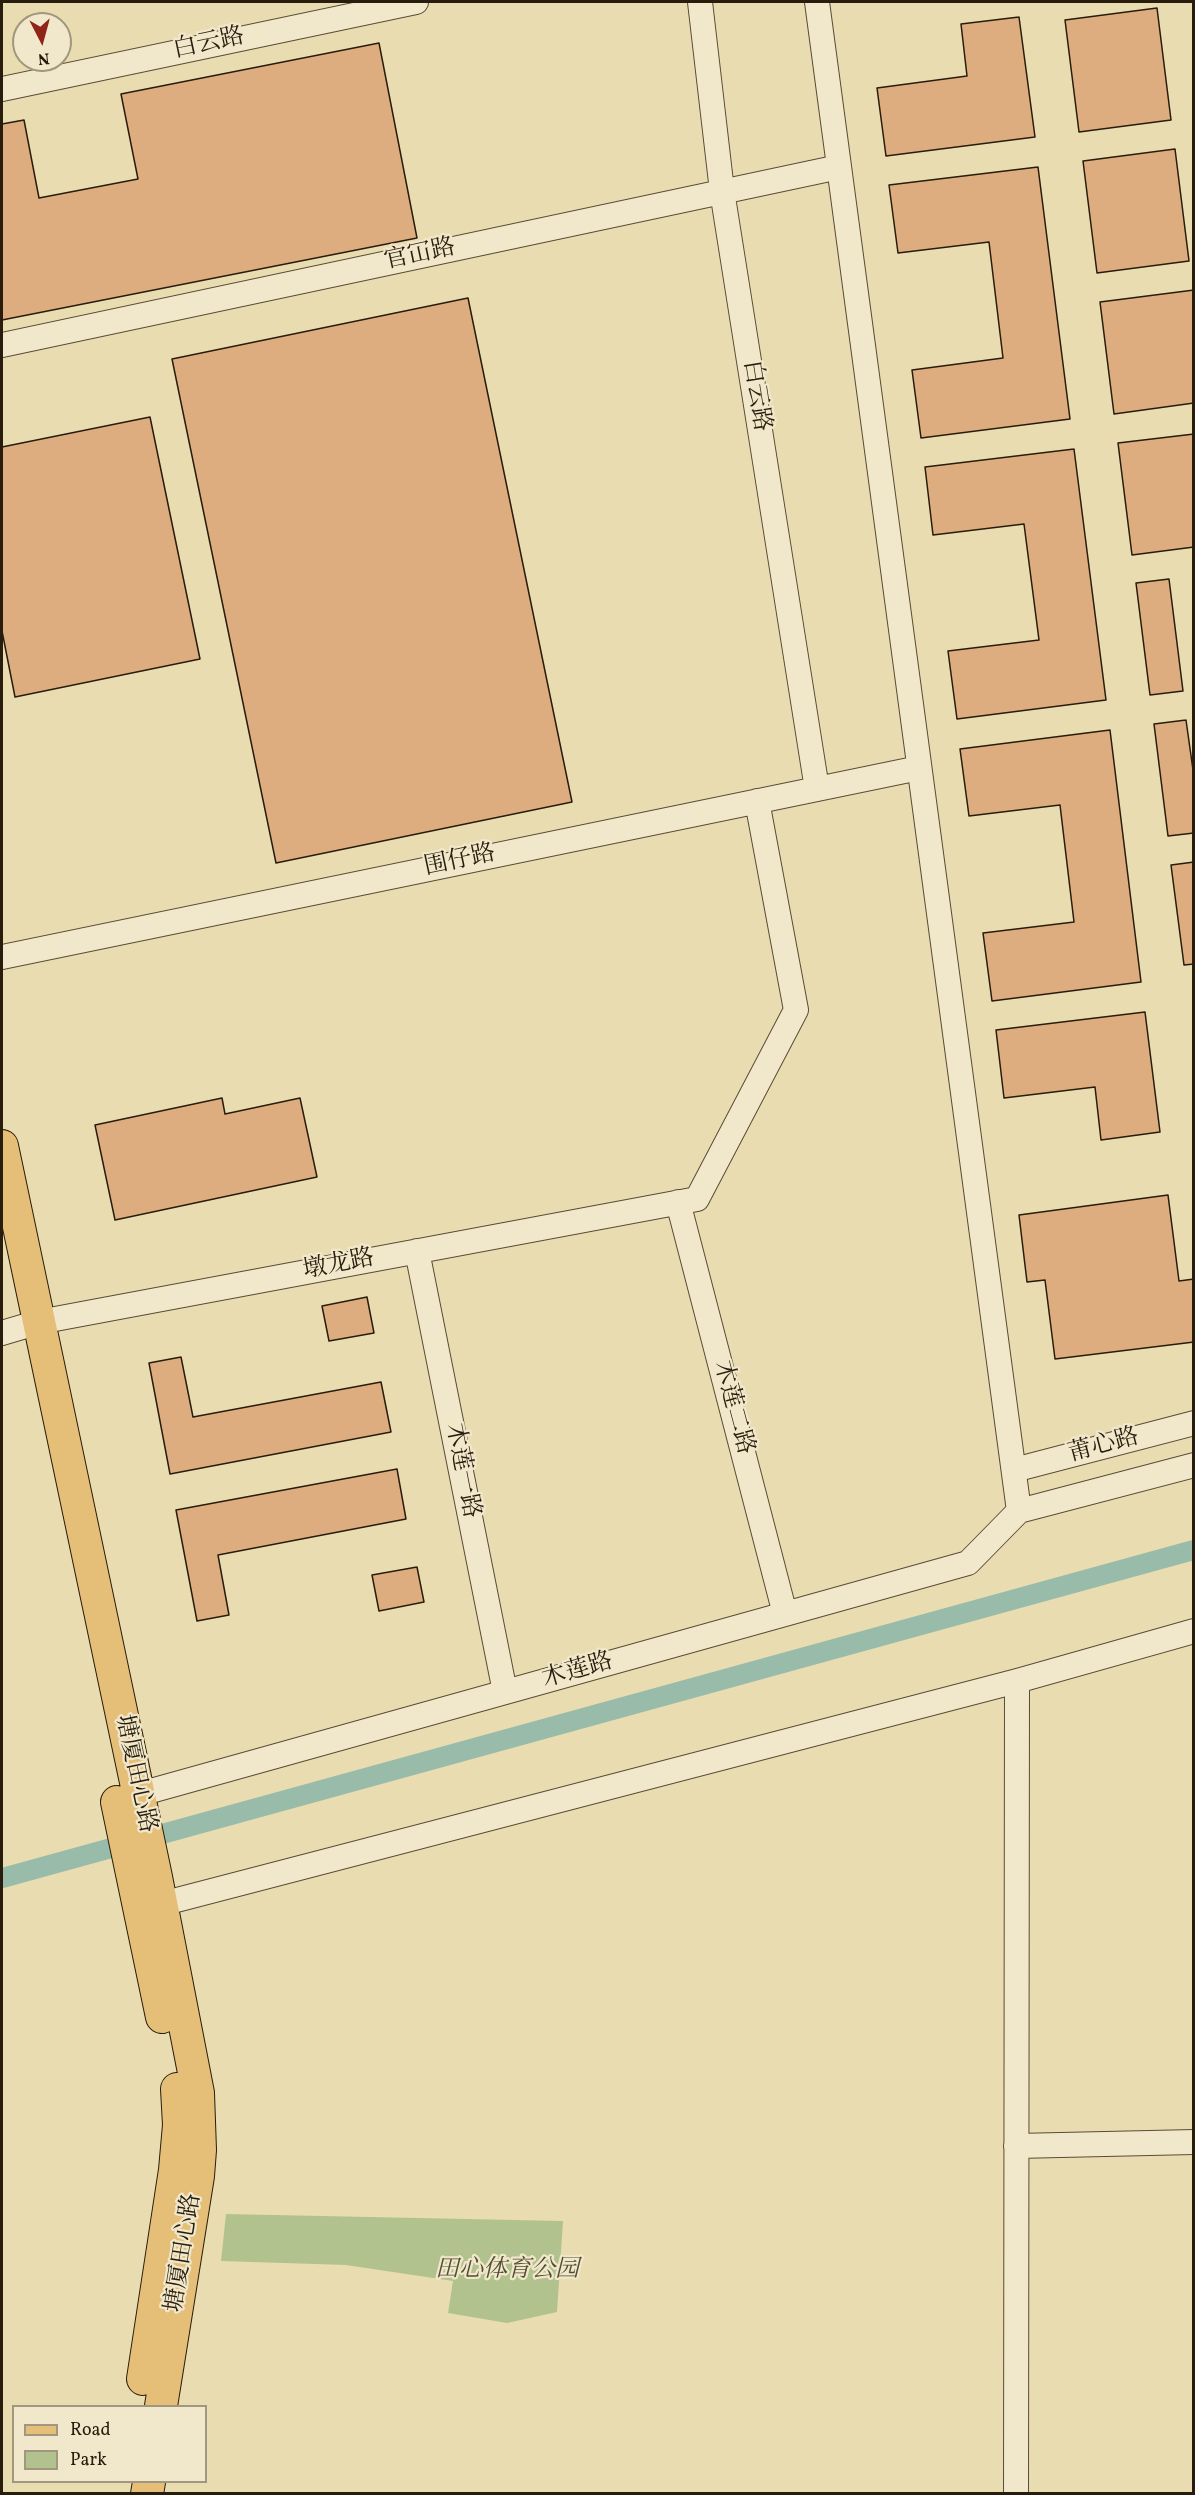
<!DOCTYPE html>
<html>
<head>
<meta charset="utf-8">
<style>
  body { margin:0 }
  #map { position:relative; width:1195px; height:2495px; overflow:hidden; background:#eadcb1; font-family:Vollkorn,serif }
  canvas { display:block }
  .frame { position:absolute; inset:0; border:3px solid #281c0c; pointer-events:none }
  .legend { position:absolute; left:12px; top:2405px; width:195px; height:78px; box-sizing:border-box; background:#f1e8cc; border:2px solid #a1967f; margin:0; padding:8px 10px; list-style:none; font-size:18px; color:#281c0c }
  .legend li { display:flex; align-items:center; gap:12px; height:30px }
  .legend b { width:30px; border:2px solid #a1967f }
  .north { position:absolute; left:12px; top:12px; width:60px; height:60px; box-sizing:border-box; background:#f1e8cc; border:2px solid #a1967f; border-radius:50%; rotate:174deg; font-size:16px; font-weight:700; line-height:24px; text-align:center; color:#281c0c }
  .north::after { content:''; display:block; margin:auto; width:21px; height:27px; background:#8f2418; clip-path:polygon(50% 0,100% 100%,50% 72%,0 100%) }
</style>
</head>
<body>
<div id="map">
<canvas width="1195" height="2495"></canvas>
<div class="frame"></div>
<ul class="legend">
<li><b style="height:8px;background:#e5be78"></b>Road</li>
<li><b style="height:16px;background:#b2c28f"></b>Park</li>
</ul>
<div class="north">N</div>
</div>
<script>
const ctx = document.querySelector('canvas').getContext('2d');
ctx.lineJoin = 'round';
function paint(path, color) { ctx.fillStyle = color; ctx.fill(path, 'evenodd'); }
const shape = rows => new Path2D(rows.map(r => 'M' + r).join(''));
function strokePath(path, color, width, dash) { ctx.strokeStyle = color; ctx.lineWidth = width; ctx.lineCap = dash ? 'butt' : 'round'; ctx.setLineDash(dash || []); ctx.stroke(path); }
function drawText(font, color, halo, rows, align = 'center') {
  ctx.font = font + ' Vollkorn,"Noto Serif SC",serif'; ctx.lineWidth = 4.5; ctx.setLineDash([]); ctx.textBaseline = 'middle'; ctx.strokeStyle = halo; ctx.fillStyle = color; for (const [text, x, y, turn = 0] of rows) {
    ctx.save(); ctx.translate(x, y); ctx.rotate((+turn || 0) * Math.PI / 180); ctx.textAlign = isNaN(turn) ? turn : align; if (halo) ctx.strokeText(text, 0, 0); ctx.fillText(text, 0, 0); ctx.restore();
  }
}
paint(shape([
  [226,2214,563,2221,557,2312,507,2323,448,2313,453,2281,346,2265,221,2261]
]), '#b2c28f');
strokePath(shape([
  [2,1878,1194,1550]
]), '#98bca9', 20);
const building = shape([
  [1157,8,1171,120,1079,132,1065,20,1157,8],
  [1019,17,1035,137,886,156,877,88,967,76,961,24,1019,17],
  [379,43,417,238,2,320,2,124,24,120,39,198,138,179,121,94,379,43],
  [1175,149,1189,261,1097,273,1083,161,1175,149],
  [1038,167,1070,419,921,438,912,370,1003,358,989,242,898,253,889,185,1038,167],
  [1194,290,1194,403,1114,414,1100,302,1194,290],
  [468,298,572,802,276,863,172,359,468,298],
  [150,417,200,659,15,697,2,631,2,447,150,417],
  [1194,434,1194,547,1132,555,1118,443,1194,434],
  [1074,449,1106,700,957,719,948,651,1039,640,1024,524,933,535,925,467,1074,449],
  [1169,579,1183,691,1150,695,1136,583,1169,579],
  [1186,720,1194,777,1194,833,1168,836,1154,724,1186,720],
  [1110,730,1141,982,992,1001,983,933,1074,922,1060,805,969,816,960,749,1110,730],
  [1194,862,1194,964,1184,965,1171,865,1194,862],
  [1145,1012,1160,1132,1101,1140,1095,1087,1004,1098,996,1030,1145,1012],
  [222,1098,225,1114,300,1098,317,1177,115,1220,95,1125,222,1098],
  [1168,1195,1179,1281,1194,1279,1194,1342,1055,1359,1045,1280,1027,1282,1019,1215,1168,1195],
  [367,1297,374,1333,329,1341,322,1306,367,1297],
  [181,1357,193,1417,381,1382,391,1432,170,1474,149,1363,181,1357],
  [397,1469,406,1519,218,1555,229,1615,197,1621,176,1510,397,1469],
  [417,1567,424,1602,379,1611,372,1575,417,1567]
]);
paint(building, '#dead7f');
strokePath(building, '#281c0c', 1.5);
const minor = shape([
  [700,2,722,191,817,789],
  [817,2,1019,1511],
  [2,89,416,2],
  [2,345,839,167],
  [2,957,919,768],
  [678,1202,785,1614],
  [417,1251,505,1692],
  [2,1333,39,1322,697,1199,796,1010,757,801],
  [1014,1470,1194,1423],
  [1019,1511,1194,1465],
  [122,1799,968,1563,1019,1511],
  [146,1908,1017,1681,1194,1631],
  [1016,2146,1194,2142],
  [1016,2494,1017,1681]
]);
const major = shape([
  [2,1146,156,1877,198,2093,200,2150,198,2176,161,2406],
  [117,1802,162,2017],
  [143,2379,175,2170,179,2125,177,2089],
  [147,2494,149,2482]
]);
strokePath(minor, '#584c35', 26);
strokePath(major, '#281c0c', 34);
strokePath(minor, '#f1e8cc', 24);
strokePath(major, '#e5be78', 32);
drawText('24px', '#281c0c', '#f1e8cc', [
  ["白云路",209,45,-12],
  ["官冚路",420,256,-12],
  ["白云路",755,396,81],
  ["围仔路",460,862,-12],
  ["墩龙路",339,1266,-11],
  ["木莲二路",732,1408,75],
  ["莆心路",1104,1447,-15],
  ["木莲一路",461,1471,79],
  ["木莲路",578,1672,-16],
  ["塘厦田心路",134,1774,78],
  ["塘厦田心路",185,2253,-81]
]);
drawText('italic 24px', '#514e33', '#f1e8cc', [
  ["田心体育公园",507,2272]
]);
</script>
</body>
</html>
